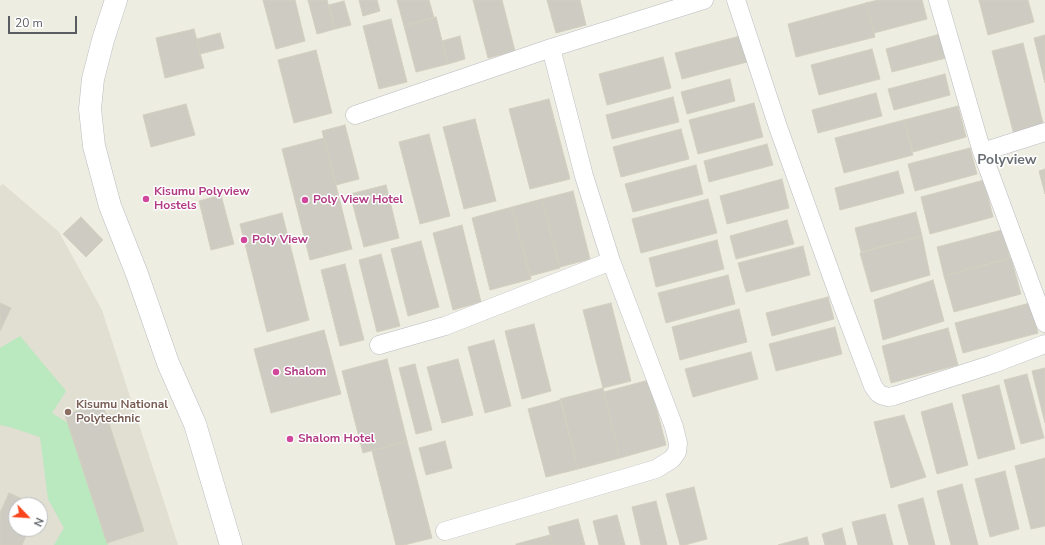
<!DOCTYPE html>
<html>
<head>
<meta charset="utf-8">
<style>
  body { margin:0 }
  #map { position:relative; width:1045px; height:545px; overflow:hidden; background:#eeede1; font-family:"Nunito Sans",sans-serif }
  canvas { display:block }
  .north { position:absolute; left:8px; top:497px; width:40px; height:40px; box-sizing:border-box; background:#fff; border:1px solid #bdbec1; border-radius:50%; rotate:115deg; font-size:11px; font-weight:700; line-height:16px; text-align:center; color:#595d63 }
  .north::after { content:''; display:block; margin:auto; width:14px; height:18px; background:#f9451c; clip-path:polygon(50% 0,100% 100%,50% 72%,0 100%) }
  .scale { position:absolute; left:8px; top:16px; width:69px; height:18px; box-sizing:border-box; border:2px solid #595d63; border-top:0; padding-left:5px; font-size:12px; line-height:14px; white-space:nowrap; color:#595d63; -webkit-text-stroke:3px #fff; paint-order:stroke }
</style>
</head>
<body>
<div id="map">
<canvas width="1045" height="545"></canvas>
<div class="north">N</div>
<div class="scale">20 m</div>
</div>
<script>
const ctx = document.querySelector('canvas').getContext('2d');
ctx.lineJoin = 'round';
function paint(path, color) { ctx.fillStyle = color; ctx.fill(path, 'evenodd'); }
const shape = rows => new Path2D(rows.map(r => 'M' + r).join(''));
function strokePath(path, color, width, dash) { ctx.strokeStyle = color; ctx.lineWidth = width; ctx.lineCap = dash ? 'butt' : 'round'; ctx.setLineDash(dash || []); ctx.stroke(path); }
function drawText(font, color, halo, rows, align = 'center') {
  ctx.font = font + ' "Nunito Sans",sans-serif'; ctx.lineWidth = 3; ctx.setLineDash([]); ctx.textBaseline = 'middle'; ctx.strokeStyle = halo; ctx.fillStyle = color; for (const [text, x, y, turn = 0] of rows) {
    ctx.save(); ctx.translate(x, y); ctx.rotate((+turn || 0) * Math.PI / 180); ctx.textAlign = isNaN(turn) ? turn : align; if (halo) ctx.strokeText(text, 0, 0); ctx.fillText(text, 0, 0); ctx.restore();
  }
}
paint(shape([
  [3,184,59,232,102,310,178,545,0,545,0,186],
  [16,505,40,505,40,529,16,529]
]), '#e0dfd1');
paint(shape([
  [20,336,66,391,52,413,68,423,108,545,54,545,64,528,48,499,40,437,10,427,0,425,0,348]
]), '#bae8bf');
const building = shape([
  [263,0,295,0,305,41,276,49,263,0],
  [308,0,327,0,335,29,317,34,308,0],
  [359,0,377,0,380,11,363,16,359,0],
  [397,0,429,0,434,18,404,26,397,0],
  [473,0,502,0,515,51,488,58,473,0],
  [547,0,580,0,586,25,556,33,547,0],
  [878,0,922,0,927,19,874,33,866,3,878,0],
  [979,0,1028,0,1034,22,988,35,979,0],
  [344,1,351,25,335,29,329,5,344,1],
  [866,3,875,37,796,57,788,24,866,3],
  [436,17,448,64,416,72,404,26,436,17],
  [391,19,407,82,379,89,363,26,391,19],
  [194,29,204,68,165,78,156,38,194,29],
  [220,33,224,48,200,54,197,39,220,33],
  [940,34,946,58,892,72,886,49,940,34],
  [744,35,751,61,682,79,675,53,744,35],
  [1045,35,1045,83,1034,38,1045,35],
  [460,36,465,59,448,64,442,41,460,36],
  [1023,43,1044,127,1014,135,992,51,1023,43],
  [872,49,880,79,819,95,811,65,872,49],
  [316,50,332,113,294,123,278,60,316,50],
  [663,57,671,88,607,105,599,74,663,57],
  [945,74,950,95,894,110,888,89,945,74],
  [730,79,735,101,687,114,681,92,730,79],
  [876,93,882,116,818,133,812,110,876,93],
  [673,97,679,122,612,139,606,115,673,97],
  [549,99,570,179,530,189,509,109,549,99],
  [754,103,763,137,698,154,689,120,754,103],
  [186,104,195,135,151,147,143,115,186,104],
  [958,106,966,137,913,152,904,120,958,106],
  [475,119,496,201,464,209,443,127,475,119],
  [904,120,913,155,844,173,835,138,904,120],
  [345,125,359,179,336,185,322,131,345,125],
  [681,129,689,159,621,177,613,147,681,129],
  [429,134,450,216,420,224,399,142,429,134],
  [324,138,352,249,310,260,282,149,324,138],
  [767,144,773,165,709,182,704,161,767,144],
  [970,148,977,174,915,191,908,164,970,148],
  [696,165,703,194,633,212,625,184,696,165],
  [1045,169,1045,194,1039,171,1045,169],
  [898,171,904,193,840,210,835,188,898,171],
  [782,179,789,208,727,224,720,196,782,179],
  [984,180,993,217,930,234,921,197,984,180],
  [386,185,399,238,364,247,350,194,386,185],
  [573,191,590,259,560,267,542,199,573,191],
  [221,195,234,244,211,250,199,201,221,195],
  [542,199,560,268,530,276,512,207,542,199],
  [708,199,717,233,641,253,632,219,708,199],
  [512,207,531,279,490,290,472,218,512,207],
  [916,212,922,236,861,252,855,228,916,212],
  [282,213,309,320,267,332,240,224,282,213],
  [81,217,103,240,86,257,63,234,81,217],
  [787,220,794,244,736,259,730,236,787,220],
  [462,225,481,302,453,310,433,233,462,225],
  [1002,230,1010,258,944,276,937,247,1002,230],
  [922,236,930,275,871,292,860,253,922,236],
  [717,240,724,269,656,287,649,258,717,240],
  [421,241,439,307,408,316,391,249,421,241],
  [803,246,810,275,746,292,738,263,803,246],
  [381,254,400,326,377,332,359,260,381,254],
  [1011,258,1021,294,954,312,944,276,1011,258],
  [345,264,364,340,340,346,321,270,345,264],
  [728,275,735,304,666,323,658,293,728,275],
  [933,280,944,321,883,340,874,300,933,280],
  [828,297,834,319,772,336,766,313,828,297],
  [0,303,11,308,0,331,0,303],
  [611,303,631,381,603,388,583,310,611,303],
  [1030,303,1038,333,963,353,955,323,1030,303],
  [739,309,747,342,680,360,672,327,739,309],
  [534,324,551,391,522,399,505,331,534,324],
  [835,327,842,354,776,371,769,344,835,327],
  [948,328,958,365,891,383,882,346,948,328],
  [324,330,341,394,271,413,254,349,324,330],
  [494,340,511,406,485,413,468,347,494,340],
  [751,352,758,379,693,397,685,369,751,352],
  [387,359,407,441,363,453,342,371,387,359],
  [458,359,473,415,442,423,427,367,458,359],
  [415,364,432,430,416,434,399,368,415,364],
  [1045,368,1045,423,1032,371,1045,368],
  [1027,374,1044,438,1021,444,1004,380,1027,374],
  [649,380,666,445,620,458,604,392,649,380],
  [999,385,1015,449,978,459,962,395,999,385],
  [603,388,620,458,578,469,560,399,603,388],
  [561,400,578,469,546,477,528,409,561,400],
  [102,402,144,531,107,543,65,415,102,402],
  [952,403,968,465,937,474,921,412,952,403],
  [904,415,926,477,891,488,874,422,904,415],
  [407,441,432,538,404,545,396,545,372,451,407,441],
  [445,441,452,468,426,475,419,448,445,441],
  [1045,458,1045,526,1031,529,1015,466,1045,458],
  [1005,471,1019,529,990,537,975,479,1005,471],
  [962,484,978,545,951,545,937,491,962,484],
  [694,487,707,539,685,545,680,545,666,494,694,487],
  [9,493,35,505,16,505,16,529,29,529,22,545,0,545,0,513,9,493],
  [923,498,935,545,909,545,898,505,923,498],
  [656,501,667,545,641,545,632,507,656,501],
  [885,514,893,545,858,545,852,522,885,514],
  [617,515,625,545,599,545,593,521,617,515],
  [578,519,585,545,553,545,548,527,578,519],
  [842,528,846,545,825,545,822,534,842,528],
  [550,535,553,545,516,545,516,544,550,535],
  [807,537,809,545,778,545,807,537]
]);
paint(building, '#cecbc2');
strokePath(building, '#d3cfbf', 1);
const minor = shape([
  [736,0,778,127,840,299,873,386,878,393,881,395,888,397,894,396,993,364,1045,344],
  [938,0,982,152,1045,323],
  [355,115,551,48,704,0],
  [982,152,1045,132],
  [379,345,445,326,611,261],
  [445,531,656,469,672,459,677,452,678,443,674,427,611,261,584,176,551,48]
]);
const tertiary = shape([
  [116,0,103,40,93,79,90,109,94,146,110,206,137,274,168,363,195,424,231,545]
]);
strokePath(minor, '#b9bbc1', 19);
strokePath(tertiary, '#b9bbc1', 23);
strokePath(minor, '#fff', 18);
strokePath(tertiary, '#fff', 22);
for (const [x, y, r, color] of [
  [146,199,4,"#d1479c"],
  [305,200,4,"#d1479c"],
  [244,240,4,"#d1479c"],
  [276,372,4,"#d1479c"],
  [68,412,4,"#8d6e63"],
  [290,439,4,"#d1479c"]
]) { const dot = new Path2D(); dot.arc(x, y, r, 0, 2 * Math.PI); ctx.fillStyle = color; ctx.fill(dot); strokePath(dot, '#fff', 1.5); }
drawText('bold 12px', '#b23c85', '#fff', [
  ["Kisumu Polyview",154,192],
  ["Hostels",154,206],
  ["Poly View Hotel",313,200],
  ["Poly View",252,240],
  ["Shalom",284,372],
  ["Shalom Hotel",298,439]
], 'left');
drawText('bold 12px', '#785e54', '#fff', [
  ["Kisumu National",76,405],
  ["Polytechnic",76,419]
], 'left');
drawText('bold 14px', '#6a6f75', '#fff', [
  ["Polyview",1007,161]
]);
</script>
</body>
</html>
